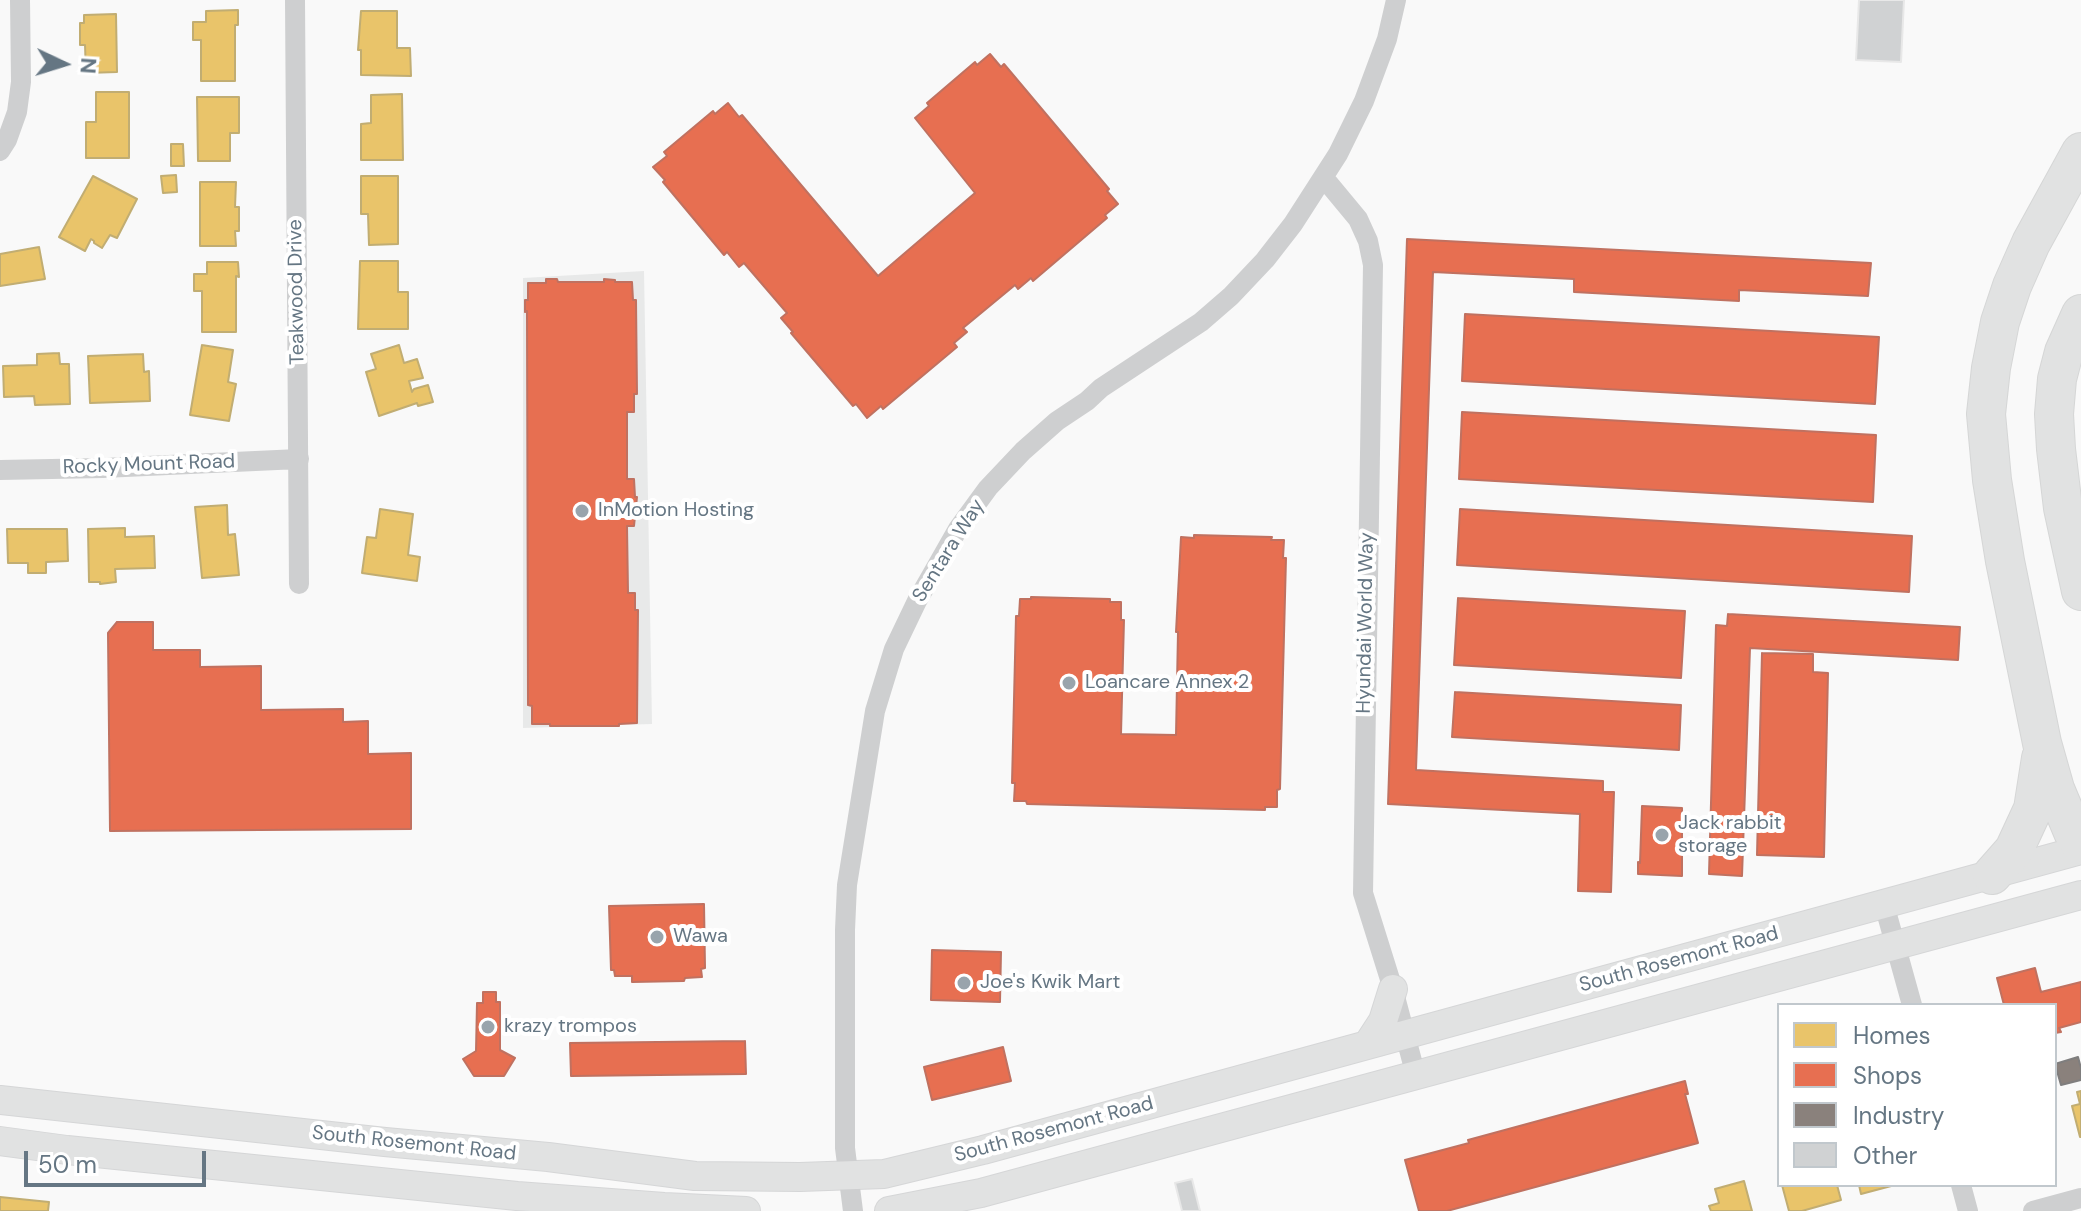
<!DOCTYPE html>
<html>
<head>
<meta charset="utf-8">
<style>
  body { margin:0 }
  #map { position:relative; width:2081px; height:1211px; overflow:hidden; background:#f9f9f9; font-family:"DM Sans",sans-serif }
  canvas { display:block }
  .legend { position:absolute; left:1777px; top:1003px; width:280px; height:184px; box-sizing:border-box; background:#fff; border:2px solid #c1c8cd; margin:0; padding:10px 14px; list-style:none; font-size:24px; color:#657683 }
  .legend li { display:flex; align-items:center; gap:16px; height:40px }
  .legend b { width:40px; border:2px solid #c1c8cd }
  .north { position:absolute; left:24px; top:24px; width:80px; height:80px; -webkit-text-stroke:6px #fff; paint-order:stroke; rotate:94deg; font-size:22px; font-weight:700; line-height:32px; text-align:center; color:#657683 }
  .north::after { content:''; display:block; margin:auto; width:28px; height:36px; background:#657683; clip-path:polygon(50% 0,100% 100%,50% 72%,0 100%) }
  .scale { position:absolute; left:24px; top:1151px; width:182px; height:36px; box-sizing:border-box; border:4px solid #657683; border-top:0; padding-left:10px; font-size:24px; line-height:28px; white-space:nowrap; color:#657683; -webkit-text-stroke:6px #fff; paint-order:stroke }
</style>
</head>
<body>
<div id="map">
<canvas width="2081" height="1211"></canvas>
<ul class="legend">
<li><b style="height:22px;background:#e9c46a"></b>Homes</li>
<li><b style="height:22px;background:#e76f51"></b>Shops</li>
<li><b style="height:22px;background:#8a817c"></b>Industry</li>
<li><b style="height:22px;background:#d0d2d3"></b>Other</li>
</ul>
<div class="north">N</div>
<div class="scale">50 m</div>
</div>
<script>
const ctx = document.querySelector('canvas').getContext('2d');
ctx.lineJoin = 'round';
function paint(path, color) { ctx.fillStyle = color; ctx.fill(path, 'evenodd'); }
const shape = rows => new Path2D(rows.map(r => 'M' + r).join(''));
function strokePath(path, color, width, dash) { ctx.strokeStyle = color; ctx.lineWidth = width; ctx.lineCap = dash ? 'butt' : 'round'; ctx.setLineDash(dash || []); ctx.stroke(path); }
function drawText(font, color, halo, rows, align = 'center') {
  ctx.font = font + ' "DM Sans",sans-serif'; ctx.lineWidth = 8; ctx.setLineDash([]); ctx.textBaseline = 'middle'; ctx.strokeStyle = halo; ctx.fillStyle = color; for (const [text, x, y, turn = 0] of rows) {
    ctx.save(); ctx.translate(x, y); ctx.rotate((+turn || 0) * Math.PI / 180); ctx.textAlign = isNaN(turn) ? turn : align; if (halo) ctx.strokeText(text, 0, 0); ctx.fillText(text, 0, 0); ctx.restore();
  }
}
paint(shape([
  [644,271,652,724,523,728,523,278]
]), '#e8e9e9');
const homes = shape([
  [238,10,238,25,235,25,235,81,201,81,201,40,193,40,193,22,206,22,206,11,238,10],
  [361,11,397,11,397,48,410,48,411,76,361,75,361,50,358,50,361,11],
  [116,14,117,72,86,73,85,45,80,45,80,23,84,23,84,15,116,14],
  [96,92,129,92,129,158,86,158,86,122,96,122,96,92],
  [402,94,403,160,361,160,361,124,371,123,371,95,402,94],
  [197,97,239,97,239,133,230,133,230,161,198,161,197,97],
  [171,144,183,144,184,166,171,166,171,144],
  [176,175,177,192,163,193,161,176,176,175],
  [93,176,137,199,117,238,110,235,102,248,94,243,94,241,91,239,85,251,59,237,93,176],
  [361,176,398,176,398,244,369,245,368,214,361,214,361,176],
  [200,182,236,182,235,207,239,207,239,231,235,231,236,246,200,246,200,182],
  [39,247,45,279,0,286,0,254,39,247],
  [360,261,398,261,398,292,408,292,408,329,358,329,360,261],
  [207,262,238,262,239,277,236,276,236,332,202,332,202,291,194,291,194,274,207,274,207,262],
  [202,345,233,350,228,382,236,384,229,421,190,415,202,345],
  [399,345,404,363,417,359,423,378,409,381,412,392,414,389,428,385,433,402,418,406,417,403,379,416,366,372,376,369,371,354,399,345],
  [59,353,60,364,69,364,70,404,35,405,34,396,4,397,3,366,37,365,37,354,59,353],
  [143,354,144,372,149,371,150,401,90,403,88,356,143,354],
  [227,505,228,535,235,534,239,575,202,578,195,507,227,505],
  [380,509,413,514,408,555,420,557,417,581,362,573,367,537,376,538,380,509],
  [125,528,125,537,154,536,155,568,115,569,116,582,100,584,100,582,89,582,88,529,125,528],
  [7,529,67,529,68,561,46,562,46,573,28,573,28,563,8,563,7,529],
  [2081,1091,2081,1137,2080,1137,2072,1106,2080,1104,2077,1092,2081,1091],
  [1744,1181,1752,1211,1711,1211,1709,1206,1719,1203,1715,1189,1744,1181],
  [1782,1185,1837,1185,1841,1200,1802,1211,1789,1211,1782,1185],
  [1859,1185,1895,1185,1861,1194,1859,1185],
  [0,1197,49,1202,48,1211,0,1211,0,1197]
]);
paint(homes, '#e9c46a');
strokePath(homes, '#c1ad72', 2);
const shops = shape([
  [990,54,1001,67,1004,64,1109,189,1107,191,1118,204,1105,215,1107,218,1033,281,1031,278,1018,289,1015,285,963,328,967,332,954,343,957,347,883,409,881,406,867,418,856,404,853,406,791,333,793,332,781,318,787,313,744,263,739,267,727,252,724,255,663,182,665,180,653,167,667,156,664,152,713,111,715,114,728,103,739,117,742,115,878,276,975,193,915,118,929,106,927,103,975,62,977,65,990,54],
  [1407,239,1871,263,1868,296,1739,290,1739,301,1574,292,1574,279,1433,272,1416,770,1603,781,1603,792,1614,792,1611,892,1578,891,1580,814,1388,804,1407,239],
  [546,279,557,279,558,282,604,282,604,279,615,280,615,282,632,282,633,300,636,300,637,394,634,394,634,412,627,412,627,479,634,479,635,497,637,497,634,526,627,526,628,593,635,593,635,610,638,610,637,723,619,724,619,726,550,726,550,724,532,724,532,706,528,705,527,311,525,312,525,300,528,300,528,283,546,283,546,279],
  [1465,314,1879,337,1875,404,1462,381,1465,314],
  [1462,412,1876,435,1873,502,1459,479,1462,412],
  [1460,509,1912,536,1909,592,1457,565,1460,509],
  [1194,535,1272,537,1271,540,1284,540,1283,558,1286,558,1280,789,1277,790,1277,807,1265,807,1265,810,1027,804,1026,801,1014,801,1015,783,1012,783,1016,616,1019,616,1020,599,1031,599,1031,597,1110,599,1110,602,1121,602,1121,620,1124,620,1121,734,1176,735,1178,632,1176,632,1181,537,1194,538,1194,535],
  [1458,598,1685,611,1681,678,1454,665,1458,598],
  [1728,614,1960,627,1958,660,1750,648,1742,876,1709,874,1716,625,1727,626,1728,614],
  [117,622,153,622,153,650,200,650,200,667,261,666,261,710,343,709,343,722,368,721,368,754,411,753,411,829,110,831,108,633,117,622],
  [1762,653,1813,654,1813,672,1828,673,1824,857,1757,855,1762,653],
  [1455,692,1681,705,1679,750,1452,737,1455,692],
  [1642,806,1682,808,1682,876,1638,874,1638,862,1640,863,1642,806],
  [704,904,705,968,701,969,702,977,685,978,684,981,632,982,632,976,615,976,614,970,611,970,609,906,704,904],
  [932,950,1001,952,1000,1002,931,1000,932,950],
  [2035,968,2041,992,2081,982,2081,1022,2059,1028,2061,1032,2055,1033,2055,1005,2004,1005,1997,978,2035,968],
  [483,992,496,992,496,1002,500,1002,500,1050,515,1058,504,1076,474,1076,463,1059,476,1051,477,1003,483,1003,483,992],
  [745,1041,746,1074,571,1076,570,1043,745,1041],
  [1003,1047,1011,1081,932,1100,924,1067,1003,1047],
  [1685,1081,1688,1094,1685,1094,1698,1143,1447,1211,1419,1211,1405,1160,1469,1143,1468,1140,1685,1081]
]);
paint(shops, '#e76f51');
strokePath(shops, '#c07160', 2);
const industry = shape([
  [2078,1057,2081,1068,2081,1080,2061,1085,2055,1064,2078,1057]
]);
paint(industry, '#8a817c');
strokePath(industry, '#7f7e7e', 2);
const building = shape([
  [1859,0,1904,0,1901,62,1856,60,1859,0],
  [1192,1179,1200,1211,1182,1211,1175,1183,1192,1179]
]);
paint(building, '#d0d2d3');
strokePath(building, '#e8e8e8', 2);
const secondary = shape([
  [1368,1044,1383,1021,1393,989],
  [0,1100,385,1142,548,1157,695,1176,800,1177,884,1174,983,1150,2081,850],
  [0,1141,67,1150,517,1196,664,1207,746,1211],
  [889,1211,981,1193,2081,895]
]);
const highway = shape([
  [2081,152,2031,243,2012,286,2000,322,1991,368,1986,414,1992,480,2005,561,2042,743,2055,789,2073,832,2081,845],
  [2081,314,2064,352,2057,379,2054,414,2056,449,2063,508,2081,591],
  [1992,875,2014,850,2033,809,2041,758]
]);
strokePath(secondary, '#d5d6d7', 30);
strokePath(highway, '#d5d6d6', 40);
strokePath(shape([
  [295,0,299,584],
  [0,151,7,140,17,112,21,82,20,0],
  [1324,178,1358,219,1368,241,1373,265,1363,893,1393,989,1416,1076],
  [0,470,103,468,299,459],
  [1884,904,1912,1005],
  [1961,1185,1968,1211],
  [853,1211,845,1148,845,930,847,885,875,711,894,649,917,601,958,529,988,488,1023,451,1057,421,1087,401,1101,388,1201,322,1231,296,1265,260,1293,224,1338,154,1364,101,1387,39,1396,0],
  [2033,1211,2081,1198]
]), '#cecfd0', 20);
strokePath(secondary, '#e1e2e2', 28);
strokePath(highway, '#e1e2e2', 38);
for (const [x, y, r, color] of [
  [582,511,8,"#99a4ac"],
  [1069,683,8,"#99a4ac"],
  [1662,835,8,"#99a4ac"],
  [657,937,8,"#99a4ac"],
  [964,983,8,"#99a4ac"],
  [488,1027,8,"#99a4ac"]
]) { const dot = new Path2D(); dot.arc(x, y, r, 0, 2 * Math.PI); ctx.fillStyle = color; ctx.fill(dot); strokePath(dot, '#fff', 3); }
drawText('20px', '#657683', '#fff', [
  ["Teakwood Drive",297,292,-91],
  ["Rocky Mount Road",149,465,-2],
  ["Sentara Way",949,551,-58],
  ["Hyundai World Way",1366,623,-89],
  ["South Rosemont Road",1679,960,-15],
  ["South Rosemont Road",1054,1130,-15],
  ["South Rosemont Road",414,1144,6]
]);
drawText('20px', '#657683', '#fff', [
  ["InMotion Hosting",598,511],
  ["Loancare Annex 2",1085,683],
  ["Jack rabbit",1678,824],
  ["storage",1678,847],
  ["Wawa",673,937],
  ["Joe's Kwik Mart",980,983],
  ["krazy trompos",504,1027]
], 'left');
</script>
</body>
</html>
